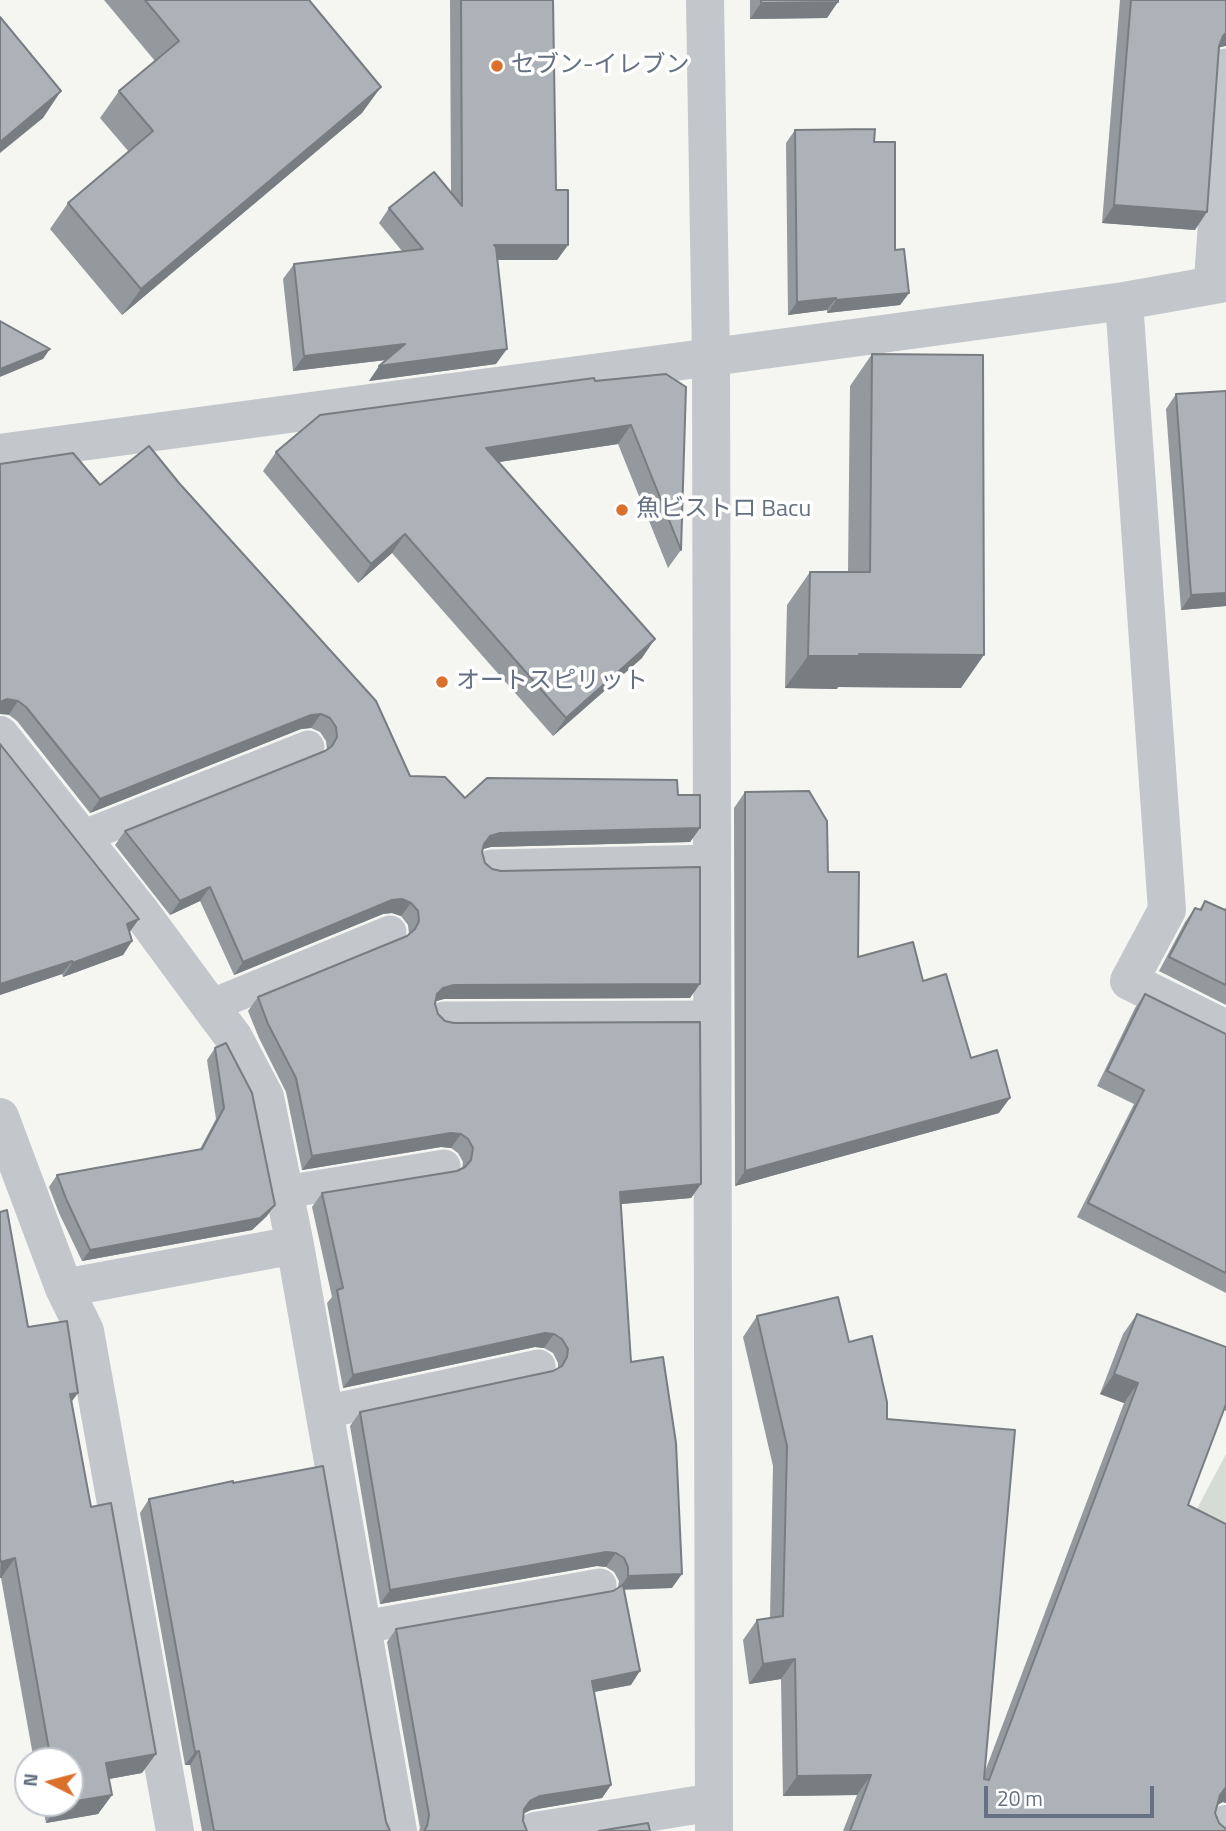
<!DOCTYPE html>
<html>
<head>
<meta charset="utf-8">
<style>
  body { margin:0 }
  #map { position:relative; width:1226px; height:1831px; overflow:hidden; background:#f5f5f2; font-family:"Titillium Web",sans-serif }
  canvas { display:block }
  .north { position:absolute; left:14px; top:1747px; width:70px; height:70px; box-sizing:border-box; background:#fff; border:2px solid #c1c6cd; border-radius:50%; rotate:276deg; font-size:19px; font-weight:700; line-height:28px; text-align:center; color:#657182 }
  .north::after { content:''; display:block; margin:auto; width:24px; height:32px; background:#db702c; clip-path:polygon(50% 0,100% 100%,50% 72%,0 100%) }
  .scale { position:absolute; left:984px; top:1786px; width:170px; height:32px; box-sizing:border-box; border:4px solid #657182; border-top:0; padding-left:9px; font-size:21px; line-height:24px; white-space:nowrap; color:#657182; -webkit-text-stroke:5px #fff; paint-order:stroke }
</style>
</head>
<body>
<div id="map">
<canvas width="1226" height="1831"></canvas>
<div class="north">N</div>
<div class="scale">20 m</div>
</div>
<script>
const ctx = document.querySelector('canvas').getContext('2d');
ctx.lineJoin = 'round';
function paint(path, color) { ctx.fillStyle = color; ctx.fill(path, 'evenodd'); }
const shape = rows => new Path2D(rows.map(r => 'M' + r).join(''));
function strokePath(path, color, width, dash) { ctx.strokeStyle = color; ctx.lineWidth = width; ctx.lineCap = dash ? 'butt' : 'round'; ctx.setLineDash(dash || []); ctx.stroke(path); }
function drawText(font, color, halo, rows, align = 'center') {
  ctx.font = font + ' "Titillium Web","Noto Sans JP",sans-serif'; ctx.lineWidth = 7; ctx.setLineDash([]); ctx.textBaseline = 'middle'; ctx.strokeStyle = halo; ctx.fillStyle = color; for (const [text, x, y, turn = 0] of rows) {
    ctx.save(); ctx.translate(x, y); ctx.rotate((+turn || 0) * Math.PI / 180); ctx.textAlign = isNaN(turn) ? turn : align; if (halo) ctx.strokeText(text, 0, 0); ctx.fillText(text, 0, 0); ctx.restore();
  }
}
paint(shape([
  [1226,1454,1226,1538,1191,1520]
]), '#d5dcd3');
strokePath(shape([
  [1210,286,1226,65],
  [82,837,308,747],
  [491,866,713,861],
  [210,1006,390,932],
  [444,1018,713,1017],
  [285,1192,444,1166],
  [325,1412,539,1366],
  [363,1627,600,1585]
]), '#c3c6ca', 33);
strokePath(shape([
  [705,0,711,356,714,1831],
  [1124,301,1167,910,1129,981,1226,1029],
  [0,453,875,335,1124,301,1226,283],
  [0,735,140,911,210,1006,234,1038,265,1097,295,1245,398,1831],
  [0,1117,64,1288,85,1331,175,1831],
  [64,1288,295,1245],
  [535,1831,714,1802],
  [1223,1831,1226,1824]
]), '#c3c6ca', 38);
paint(shape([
  [104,0,309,0,362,113,122,315,50,229,68,203,129,152,100,118,119,91,155,61],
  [450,0,553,0,556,190,568,245,557,260,498,260,496,364,369,381,386,360,293,371,283,279,294,264,402,251,379,223,389,208,451,193],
  [750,0,838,0,827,18,750,19],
  [1120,0,1226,0,1195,230,1102,223],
  [795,130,874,142,895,250,909,293,900,305,827,313,827,310,788,315,786,143],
  [872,354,961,688,838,687,837,689,785,688,787,605,810,572,848,572,850,386],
  [666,374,681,550,668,568,618,444,499,462,642,658,553,736,392,553,358,583,263,471,276,452,595,381],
  [1226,391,1226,606,1181,610,1166,409,1176,394],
  [100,485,410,776,465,798,678,795,700,828,690,842,491,847,482,849,482,852,485,863,492,869,690,998,444,999,435,1001,435,1004,438,1014,445,1021,701,1184,691,1198,621,1204,631,1362,672,1588,624,1589,631,1685,594,1692,611,1785,602,1798,531,1810,524,1813,523,1821,527,1831,419,1831,420,1828,387,1642,396,1629,613,1591,618,1587,619,1581,614,1572,606,1567,597,1566,380,1604,350,1426,360,1412,553,1371,558,1368,558,1363,553,1353,544,1348,535,1347,343,1388,327,1303,332,1297,312,1207,322,1193,457,1171,462,1169,463,1162,458,1153,451,1148,441,1147,302,1170,286,1092,259,1038,248,1011,258,997,407,936,409,934,408,925,401,916,392,913,383,914,234,975,200,901,170,915,115,845,125,831,325,751,327,750,326,741,320,732,311,728,301,729,90,813,17,721,9,715],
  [0,744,139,919,129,932,132,941,123,955,63,977,62,974,0,995],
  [745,792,828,872,858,957,923,981,971,1058,999,1113,735,1186,734,808],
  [1205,901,1225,910,1226,908,1226,1005,1159,971,1185,922,1195,908,1199,910],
  [1145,994,1226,1034,1226,1293,1077,1217,1134,1104,1097,1086,1135,1008],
  [215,1048,267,1216,252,1230,82,1261,59,1213,49,1187,57,1175,200,1149,216,1119,207,1060],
  [0,1212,28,1327,72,1402,91,1507,142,1773,109,1779,112,1795,98,1814,46,1823,42,1803,70,1803,70,1761,34,1761,1,1578,0,1578],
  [1137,1314,1226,1347,1226,1411,1224,1410,1188,1505,1226,1524,1226,1803,1223,1802,1218,1805,1215,1813,1219,1823,1226,1831,843,1831,857,1795,783,1796,781,1679,749,1684,743,1640,757,1620,770,1618,773,1466,743,1337,757,1316,849,1342,887,1419,984,1774,1124,1403,1100,1394,1123,1334],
  [149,1499,386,1822,390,1831,202,1831,190,1765,185,1765,140,1513]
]), '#94999e');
paint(shape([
  [838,2,827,18,750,19,761,3],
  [1226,33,1226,46,1217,48,1223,36],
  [381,87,362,113,122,315,141,289],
  [61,91,43,118,0,153,0,142],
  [1114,205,1207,212,1195,230,1102,223],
  [494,245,568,245,557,260,484,260],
  [909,293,900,305,827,313,836,300],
  [836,298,827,310,788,315,797,302],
  [405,344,394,359,293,371,304,356],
  [50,349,43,359,0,377,0,369],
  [507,349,496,364,369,381,379,366],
  [631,425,618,444,473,466,486,448],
  [405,534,392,553,358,583,371,564],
  [1226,593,1226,606,1181,610,1191,595],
  [655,639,642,658,553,736,566,718],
  [859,654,984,655,961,688,838,687,837,689,785,688,808,656],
  [7,699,18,701,9,715,0,714,0,702],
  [321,714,311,728,301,729,90,813,100,799,311,715],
  [700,828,690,842,491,847,480,850,484,844,490,836,500,833],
  [210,887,200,901,170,915,180,901],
  [402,899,411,903,401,916,392,913,383,914,234,975,243,962,392,900],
  [139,919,129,933,127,924],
  [132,941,123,955,63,977,72,963],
  [72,961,62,974,0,995,0,984],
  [700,984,690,998,444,999,434,1002,437,994,443,988,454,985],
  [1010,1098,999,1113,735,1186,745,1171],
  [451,1133,461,1134,451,1148,441,1147,302,1170,312,1156],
  [701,1184,691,1198,610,1205,620,1192],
  [275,1205,267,1216,252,1230,82,1261,90,1250],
  [545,1333,554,1334,544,1348,535,1347,343,1388,353,1375],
  [1114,1374,1138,1383,1124,1403,1100,1394],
  [78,1393,64,1412,70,1394],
  [606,1552,616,1553,606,1567,597,1566,380,1604,390,1590],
  [15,1558,1,1578,0,1578,1,1562],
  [682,1574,672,1588,618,1590,628,1576],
  [795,1659,781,1679,749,1684,763,1664],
  [640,1671,631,1685,583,1694,592,1681],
  [199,1751,190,1765,185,1765,195,1752],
  [156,1754,142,1773,92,1782,106,1763],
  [871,1775,857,1795,783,1796,797,1776],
  [611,1785,602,1798,531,1810,521,1815,530,1801,540,1796],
  [1226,1787,1226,1803,1223,1802,1212,1807],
  [112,1795,98,1814,46,1823,59,1804,70,1803,70,1802]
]), '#787d81');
const building = shape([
  [145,0,309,0,381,87,141,289,68,203,153,131,119,91,179,41,145,0],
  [461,0,553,0,556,190,568,190,568,245,494,245,496,247,507,349,379,366,405,344,304,356,294,264,423,249,389,208,434,172,462,206,461,0],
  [761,0,838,0,838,2,761,3,761,0],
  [1131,0,1226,0,1226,33,1223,36,1219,46,1207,212,1114,205,1131,0],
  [0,17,61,91,0,142,0,17],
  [875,129,874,142,895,142,895,250,904,249,909,293,836,300,836,298,797,302,795,130,875,129],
  [0,321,50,349,0,369,0,321],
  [872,354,983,355,984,655,859,654,859,656,808,656,810,572,870,572,872,354],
  [666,374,686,387,681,550,631,425,486,448,655,639,566,718,405,534,371,564,276,452,320,415,594,378,595,381,666,374],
  [1226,391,1226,593,1191,595,1176,394,1226,391],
  [149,446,179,483,376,701,410,776,445,777,465,798,487,778,677,780,678,795,700,795,700,828,500,833,490,836,484,844,482,852,485,863,492,869,501,871,700,867,700,984,454,985,443,988,437,994,435,1004,438,1014,445,1021,454,1023,700,1022,701,1184,620,1192,631,1362,663,1357,676,1443,682,1574,628,1576,628,1567,624,1558,616,1553,606,1552,390,1590,360,1412,553,1371,562,1366,567,1357,568,1349,562,1339,554,1334,545,1333,353,1375,337,1290,343,1288,322,1193,457,1171,465,1167,471,1160,473,1148,468,1139,461,1134,451,1133,312,1156,296,1078,268,1024,258,997,407,936,415,929,419,921,418,911,411,903,402,899,392,900,243,962,210,887,180,901,125,831,325,751,332,746,337,737,336,727,330,718,321,714,311,715,100,799,26,707,18,701,7,699,0,702,0,464,73,453,100,485,149,446],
  [0,744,139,919,127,924,132,941,72,963,72,961,0,984,0,744],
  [809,791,827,821,828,872,859,872,858,957,913,942,923,981,946,974,971,1058,997,1050,1010,1098,745,1171,745,792,809,791],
  [1205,901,1225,910,1226,909,1226,985,1169,957,1195,908,1201,910,1205,901],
  [1145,994,1226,1034,1226,1273,1088,1203,1144,1090,1107,1071,1145,994],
  [226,1043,252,1093,275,1205,260,1218,90,1250,67,1201,57,1175,202,1149,224,1108,215,1048,226,1043],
  [7,1210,28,1327,67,1321,78,1393,70,1394,91,1507,111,1503,156,1754,106,1763,112,1795,70,1802,70,1761,51,1761,15,1558,1,1562,0,1558,0,1212,7,1210],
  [838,1297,849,1342,872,1336,887,1402,887,1419,1015,1430,984,1779,989,1780,1138,1383,1114,1374,1137,1314,1226,1347,1226,1404,1188,1505,1226,1524,1226,1787,1220,1795,1215,1813,1219,1823,1226,1829,1226,1831,850,1831,871,1775,797,1776,795,1659,763,1664,757,1620,783,1616,787,1446,757,1316,838,1297],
  [323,1466,386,1822,390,1831,214,1831,199,1751,195,1752,149,1499,233,1481,233,1483,323,1466],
  [623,1585,640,1671,592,1681,611,1785,540,1796,530,1801,524,1809,523,1821,527,1831,424,1831,427,1826,429,1815,396,1629,613,1591,623,1585],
  [648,1823,650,1831,599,1831,648,1823]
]);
paint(building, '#acb2b8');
strokePath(building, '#787d81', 2);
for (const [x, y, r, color] of [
  [497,66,7,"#db702c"],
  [622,510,7,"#db702c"],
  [442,682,7,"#db702c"]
]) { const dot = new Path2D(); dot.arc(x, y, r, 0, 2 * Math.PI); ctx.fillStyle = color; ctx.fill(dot); strokePath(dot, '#fff', 2.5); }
drawText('24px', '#657182', '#fff', [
  ["セブン-イレブン",511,66],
  ["魚ビストロ Bacu",636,510],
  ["オートスピリット",456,682]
], 'left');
</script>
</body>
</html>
